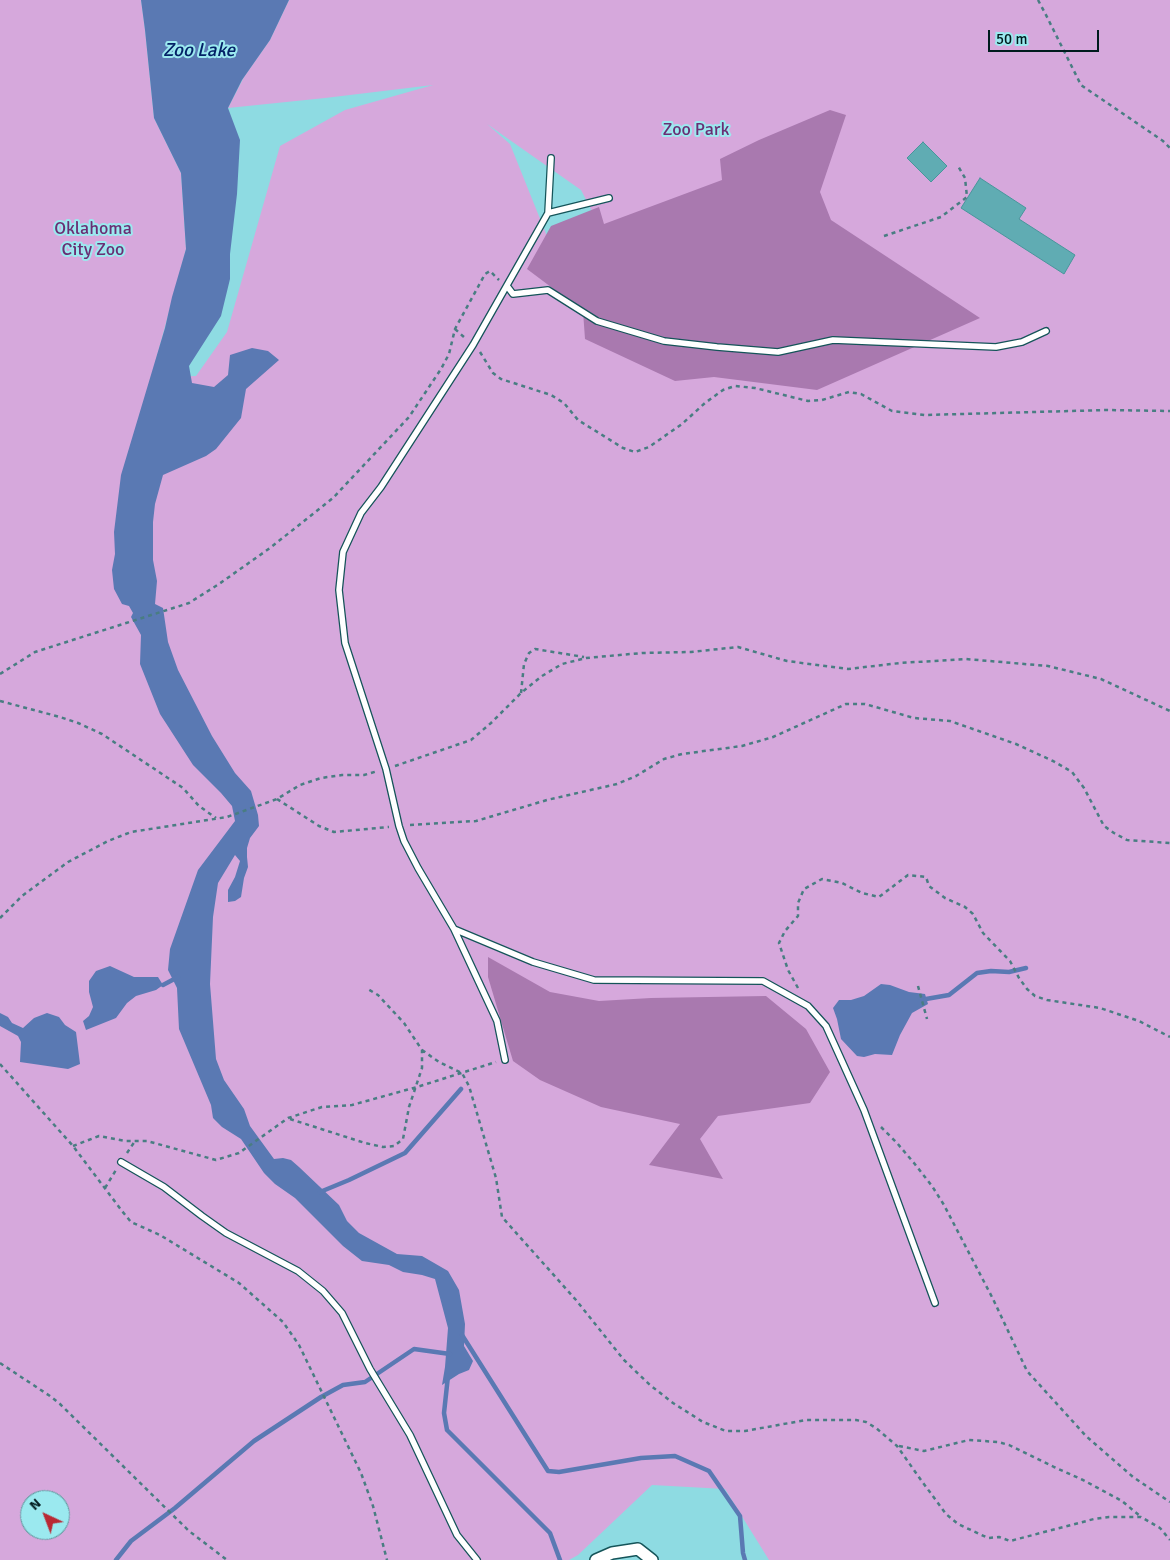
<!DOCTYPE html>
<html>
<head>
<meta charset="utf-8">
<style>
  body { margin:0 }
  #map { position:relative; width:1170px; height:1560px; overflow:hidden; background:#8edbe2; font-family:Signika,sans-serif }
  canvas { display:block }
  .north { position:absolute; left:20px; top:1490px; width:50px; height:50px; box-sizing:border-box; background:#9be9ef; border:1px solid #5d979b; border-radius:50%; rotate:317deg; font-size:14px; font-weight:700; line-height:20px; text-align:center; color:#001b1e }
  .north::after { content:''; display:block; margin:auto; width:18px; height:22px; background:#b92934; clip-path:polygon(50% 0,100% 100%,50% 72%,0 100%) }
  .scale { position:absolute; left:988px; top:30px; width:111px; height:22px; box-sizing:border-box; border:2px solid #001b1e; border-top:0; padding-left:6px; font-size:15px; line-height:18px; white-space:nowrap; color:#001b1e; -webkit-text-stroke:4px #9be9ef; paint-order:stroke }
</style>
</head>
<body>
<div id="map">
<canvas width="1170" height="1560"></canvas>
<div class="north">N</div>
<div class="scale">50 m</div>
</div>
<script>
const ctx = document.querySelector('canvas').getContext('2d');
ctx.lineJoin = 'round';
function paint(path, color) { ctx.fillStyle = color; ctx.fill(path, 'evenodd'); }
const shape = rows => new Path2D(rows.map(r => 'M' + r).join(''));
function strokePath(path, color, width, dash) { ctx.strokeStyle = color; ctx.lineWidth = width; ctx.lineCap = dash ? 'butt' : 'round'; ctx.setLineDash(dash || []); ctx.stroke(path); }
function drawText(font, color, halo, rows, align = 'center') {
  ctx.font = font + ' Signika,sans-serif'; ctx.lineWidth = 4; ctx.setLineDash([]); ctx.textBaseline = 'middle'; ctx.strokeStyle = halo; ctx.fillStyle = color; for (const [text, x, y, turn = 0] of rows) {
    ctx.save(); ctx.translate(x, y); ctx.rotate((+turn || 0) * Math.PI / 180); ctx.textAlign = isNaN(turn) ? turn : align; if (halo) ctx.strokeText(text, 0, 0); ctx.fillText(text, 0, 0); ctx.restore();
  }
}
paint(shape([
  [0,0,141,0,145,30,154,118,181,173,186,249,151,378,196,376,227,332,280,146,345,110,433,85,325,98,228,108,244,77,270,40,289,0,1170,0,1170,1560,769,1560,725,1489,652,1485,578,1555,569,1560,0,1560],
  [487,124,581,190,596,219,565,281,510,144],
  [30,1500,60,1500,60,1530,30,1530]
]), '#d6a8dc');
paint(shape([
  [830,110,846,115,820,192,831,220,980,318,817,390,714,377,675,381,585,339,583,311,527,269,551,226,599,207,604,224,722,180,720,159,759,140],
  [488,957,550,992,599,1001,651,998,766,996,806,1029,830,1072,810,1103,718,1116,700,1139,723,1179,649,1165,680,1124,601,1107,540,1080,513,1061,488,977]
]), '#a979af');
paint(shape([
  [141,0,289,0,270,40,242,80,228,108,240,140,237,194,230,254,230,279,221,316,189,366,192,383,214,387,228,375,230,355,252,348,268,351,279,360,246,389,241,418,216,449,206,456,163,475,155,504,153,522,153,560,157,581,155,604,163,608,168,642,178,670,212,736,235,773,251,791,258,815,259,826,250,838,247,848,247,857,248,867,244,878,241,897,235,901,228,902,228,890,235,877,240,861,235,855,218,883,213,917,210,984,216,1059,224,1080,244,1109,250,1126,274,1159,283,1158,291,1160,299,1167,339,1205,347,1221,359,1233,397,1254,422,1256,448,1271,459,1290,465,1324,464,1346,473,1361,469,1370,459,1374,442,1385,445,1367,448,1328,435,1279,422,1275,403,1272,389,1265,362,1261,343,1246,295,1198,275,1184,264,1173,241,1139,222,1127,213,1118,211,1105,179,1029,177,988,168,970,170,949,198,870,235,821,232,806,221,793,193,765,160,714,140,664,141,635,131,617,133,613,129,606,122,604,114,589,112,570,115,554,114,532,121,475,165,328,172,297,186,249,181,173,154,118,145,30],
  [110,966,134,977,158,977,163,985,156,990,136,996,127,1003,116,1018,86,1030,83,1021,89,1016,93,1007,89,992,89,981,96,971],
  [881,984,890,985,909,992,925,994,928,1004,912,1013,900,1035,892,1055,875,1054,864,1057,857,1056,841,1039,837,1019,833,1008,839,1000,851,1000,864,996],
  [0,1013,8,1017,12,1023,23,1028,34,1018,47,1013,59,1017,65,1025,76,1032,80,1064,68,1069,20,1062,21,1042,18,1036,0,1026]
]), '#5a79b3');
strokePath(shape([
  [163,985,178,977],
  [926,999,949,995,977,973,991,971,1009,972,1026,968],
  [320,1192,349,1180,405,1153,461,1089],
  [462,1335,548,1471,559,1472,641,1458,675,1456,709,1471,740,1516,743,1553,745,1560],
  [448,1376,444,1413,447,1430,550,1533,560,1560],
  [116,1560,131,1541,175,1508,254,1441,321,1397,343,1385,365,1382,414,1349,450,1354]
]), '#5a79b3', 4.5);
const building = shape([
  [923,142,947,166,931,182,907,158,923,142],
  [980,178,1026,208,1019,219,1075,255,1064,274,961,208,980,178]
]);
paint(building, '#60acb3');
strokePath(building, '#49969c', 1);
const lane = shape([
  [609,198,548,213,473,345,381,487,361,513,343,552,339,590,345,643,386,769,399,826,404,841,418,868,454,929,533,962,594,980,763,981,808,1006,826,1026,864,1110,935,1303],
  [548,213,551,158],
  [507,286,513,294,548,290,597,321,664,341,717,347,778,352,833,340,996,347,1022,342,1046,331],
  [454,929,497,1021,505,1060],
  [121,1162,164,1187,202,1216,226,1233,298,1271,323,1291,342,1313,370,1369,410,1435,457,1535,477,1560]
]);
const street = shape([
  [596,1560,612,1553,638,1549,652,1560]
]);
strokePath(lane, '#155459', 8);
strokePath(street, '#155459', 14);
strokePath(shape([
  [1038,0,1045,13,1081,85,1163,141,1170,148],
  [884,236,941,217,967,197,965,178,958,166],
  [455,329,465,338],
  [480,352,493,373,501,379,551,395,564,403,578,420,623,448,635,452,649,447,682,424,705,403,723,390,735,386,755,388,808,401,822,400,849,392,861,394,892,411,925,415,1107,410,1170,411],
  [0,674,35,652,189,603,219,584,270,548,333,498,409,417,441,369,449,354,455,329,485,274,490,271,499,280],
  [521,693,524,664,529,653,535,649,584,657],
  [0,701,60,717,78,723,102,734,183,788,199,806,216,818],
  [395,766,471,740,491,723,521,693,542,676,562,664,586,658,642,653,691,652,738,647,787,661,848,669,900,663,966,659,1048,666,1101,679,1170,711],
  [277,799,319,826,334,832,389,827],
  [410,825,476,821,547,800,617,784,636,776,664,759,682,754,742,746,773,737,846,704,865,704,914,718,950,721,1016,744,1053,761,1072,772,1084,788,1104,826,1114,833,1127,840,1170,843],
  [0,918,22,896,68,862,108,841,131,832,227,817,277,799,300,785,321,778,342,775,364,775,378,771],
  [918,986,927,1019],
  [798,988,788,970,779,943,785,931,798,916,798,903,804,889,822,879,842,883,862,893,879,897,908,875,926,877,929,886,945,898,965,907,973,914,983,933,1010,961,1019,978,1027,989,1035,996,1047,1000,1100,1008,1139,1021,1170,1037],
  [422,1050,439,1062,462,1073,469,1086,496,1178,502,1217,576,1300,624,1360,650,1385,673,1403,703,1422,726,1431,745,1431,806,1420,856,1420,866,1422,876,1428,897,1446,921,1480,946,1514,958,1524,988,1538,999,1537,1010,1541,1094,1519,1109,1517,1141,1517,1160,1528,1170,1540],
  [0,1064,73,1146,122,1211,131,1222,160,1235,239,1283,283,1322,299,1345,361,1473,373,1506,387,1560],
  [290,1119,365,1143,383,1147,394,1146,403,1139,409,1107,422,1068,422,1050,404,1023,378,995,366,988],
  [881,1127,897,1143,914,1163,932,1186,944,1205,993,1299,1027,1371,1086,1436,1133,1477,1170,1502],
  [73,1146,99,1136,125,1141,147,1141,216,1160,239,1153,288,1118,322,1107,352,1105,417,1087,496,1062],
  [127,1153,135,1141],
  [105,1188,116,1170],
  [0,1363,50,1396,60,1404,189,1531,227,1560],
  [899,1446,924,1451,969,1440,998,1442,1009,1445,1054,1467,1083,1480,1122,1501,1140,1516]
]), '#497d82', 2.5, [4, 4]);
strokePath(lane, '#fff', 5.5);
strokePath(street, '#fff', 11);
drawText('18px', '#6a2e73', '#9be9ef', [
  ["Zoo Park",696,130],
  ["Oklahoma",93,229],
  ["City Zoo",93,250]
]);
drawText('italic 19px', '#032166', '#9be9ef', [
  ["Zoo Lake",199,51]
]);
</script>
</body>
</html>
